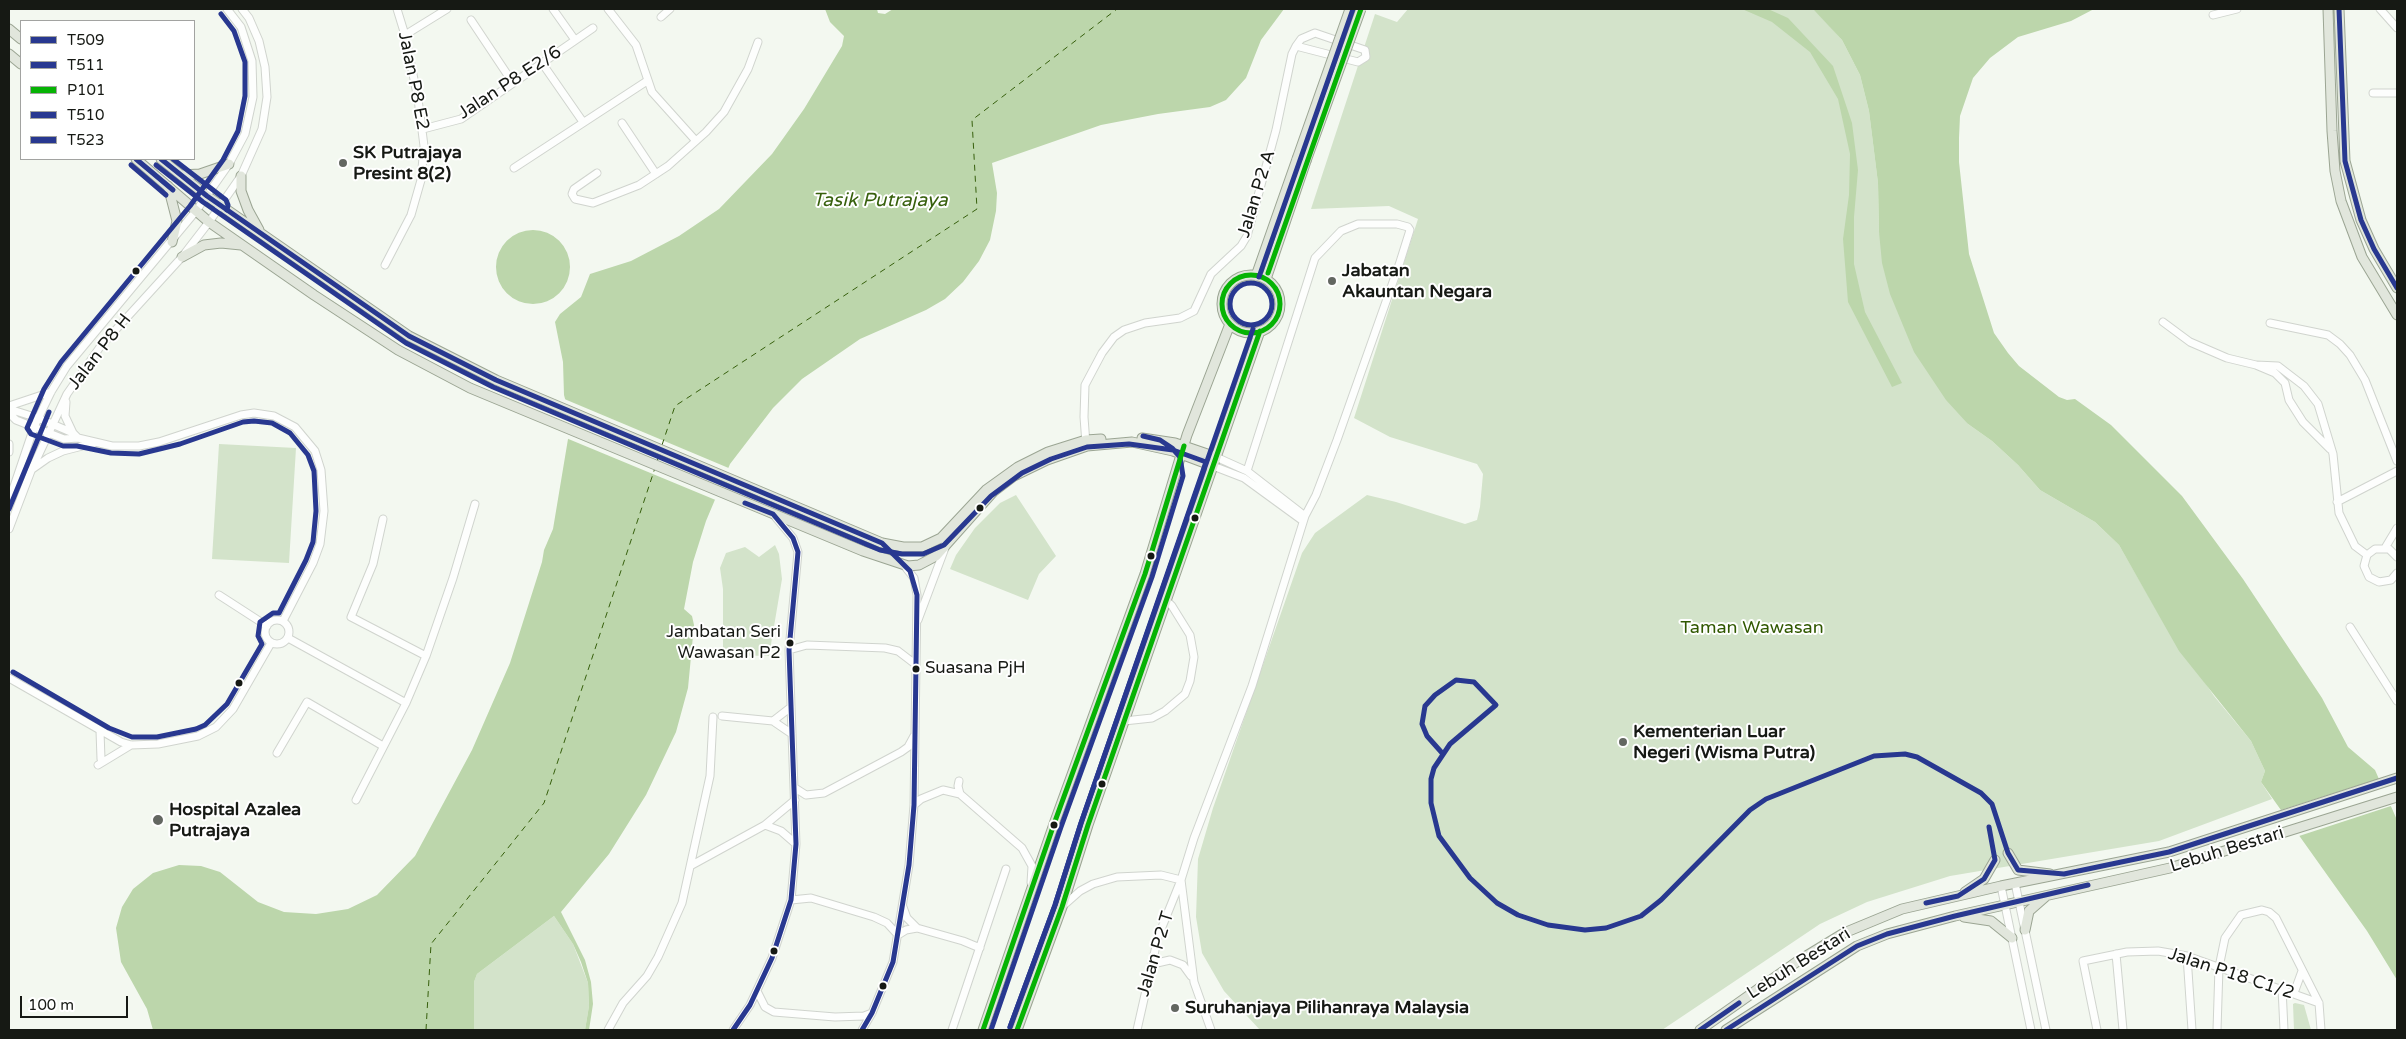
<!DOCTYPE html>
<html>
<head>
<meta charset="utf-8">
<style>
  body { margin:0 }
  #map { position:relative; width:2406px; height:1039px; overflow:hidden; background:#f3f8f0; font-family:"Varela Round",sans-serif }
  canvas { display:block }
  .frame { position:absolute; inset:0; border:10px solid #161914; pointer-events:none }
  .legend { position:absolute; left:20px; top:20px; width:175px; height:140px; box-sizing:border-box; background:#fff; border:1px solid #a2a3a1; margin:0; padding:6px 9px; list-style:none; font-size:15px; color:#161914 }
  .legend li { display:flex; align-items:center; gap:10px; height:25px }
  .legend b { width:25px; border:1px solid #a2a3a1 }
  .scale { position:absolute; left:20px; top:996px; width:108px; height:22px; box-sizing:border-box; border:2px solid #161914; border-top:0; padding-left:6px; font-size:15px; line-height:18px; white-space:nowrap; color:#161914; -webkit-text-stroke:4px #fff; paint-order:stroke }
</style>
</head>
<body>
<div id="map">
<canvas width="2406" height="1039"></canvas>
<div class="frame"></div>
<ul class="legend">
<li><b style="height:6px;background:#283890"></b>T509</li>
<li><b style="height:6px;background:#283890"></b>T511</li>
<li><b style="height:6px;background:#06b304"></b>P101</li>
<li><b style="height:6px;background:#283890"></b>T510</li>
<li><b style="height:6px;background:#283890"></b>T523</li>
</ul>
<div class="scale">100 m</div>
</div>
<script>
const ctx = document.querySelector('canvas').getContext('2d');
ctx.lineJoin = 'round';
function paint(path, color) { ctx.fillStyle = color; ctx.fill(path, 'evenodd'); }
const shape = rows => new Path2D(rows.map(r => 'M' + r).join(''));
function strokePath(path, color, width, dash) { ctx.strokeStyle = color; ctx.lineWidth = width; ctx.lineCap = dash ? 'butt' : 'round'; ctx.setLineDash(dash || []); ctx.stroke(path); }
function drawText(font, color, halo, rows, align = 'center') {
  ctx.font = font + ' "Varela Round",sans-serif'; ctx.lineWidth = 4; ctx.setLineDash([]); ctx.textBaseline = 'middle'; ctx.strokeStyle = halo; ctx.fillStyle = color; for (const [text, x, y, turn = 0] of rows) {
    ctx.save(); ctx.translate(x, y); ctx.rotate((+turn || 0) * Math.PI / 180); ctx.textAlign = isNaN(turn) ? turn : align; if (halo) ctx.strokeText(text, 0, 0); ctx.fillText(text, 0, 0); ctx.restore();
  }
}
paint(shape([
  [1408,9,1813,9,1820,15,1842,40,1860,75,1869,111,1878,183,1879,232,1968,424,1992,441,2018,465,2040,490,2095,522,2119,545,2157,611,2214,696,2251,741,2265,771,2261,782,2272,799,2159,841,1950,876,1867,902,1820,924,1662,1030,1260,1030,1224,991,1202,953,1196,917,1198,859,1213,808,1302,553,1315,533,1367,495,1396,502,1465,524,1477,520,1480,507,1483,474,1477,464,1390,437,1354,418,1418,219,1389,206,1311,209,1375,14,1397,22],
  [219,444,296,448,289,563,212,559],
  [1016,495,1056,556,1039,574,1028,600,950,569,956,555,975,528,1000,503],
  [775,545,779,554,782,579,769,656,723,655,723,589,720,568,726,553,745,547,759,557],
  [554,916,573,944,588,983,589,1006,585,1030,474,1030,474,982,477,974],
  [2295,1003,2304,1005,2311,1030,2294,1030,2293,1004]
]), '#d3e3ca');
paint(shape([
  [825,9,877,9,878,13,885,14,893,9,1284,9,1261,40,1246,78,1226,100,1210,107,1158,114,1101,125,992,163,997,193,996,211,990,240,979,261,963,282,945,299,926,310,860,339,802,379,773,408,730,464,706,521,693,562,684,609,692,616,694,625,688,688,676,732,646,795,609,854,561,912,585,960,591,982,593,1004,589,1030,585,1030,589,1006,588,983,581,962,573,944,554,916,477,974,474,982,474,1030,153,1030,147,1009,121,962,116,928,122,907,133,889,153,873,179,865,201,866,220,872,258,902,284,912,316,914,348,909,377,895,415,856,472,750,510,663,542,562,544,550,553,529,571,421,564,395,563,362,555,322,560,314,581,297,590,274,631,261,679,236,719,209,772,154,804,109,842,46,844,36,830,22],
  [1742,9,1768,9,1788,18,1833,66,1852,123,1858,170,1854,217,1854,264,1865,312,1902,383,1892,387,1848,302,1843,239,1849,195,1850,154,1838,99,1810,52,1772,22],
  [1813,9,2094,9,2071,21,2018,37,1990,58,1973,78,1960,116,1959,138,1959,162,1969,254,1994,333,2008,353,2019,366,2059,397,2067,400,2075,399,2111,425,2182,496,2243,579,2322,698,2348,747,2375,770,2397,820,2397,980,2367,931,2261,782,2265,771,2251,741,2179,651,2119,545,2095,522,2040,490,2018,465,1992,441,1968,424,1946,400,1914,352,1890,294,1882,263,1879,232,1878,183,1869,111,1860,75,1842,40],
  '496 267a37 37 0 1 1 74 0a37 37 0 1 1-74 0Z'
]), '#bcd6ab');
paint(shape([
  [562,398,731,469,718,501,566,438,568,421],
  [2381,778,2394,805,2296,837,2278,811]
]), '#f3f8f0');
strokePath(shape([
  [662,445,675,406,977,209,972,120,1117,9],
  [657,462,659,454],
  [426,1030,431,944,544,803,655,468]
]), '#37600d', 1, [6, 5]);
const minor = shape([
  [553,9,575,40],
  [608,9,636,45,652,92,696,141],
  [2380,9,2397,28],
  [2213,15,2237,9],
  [661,17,670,9],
  [471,20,513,83],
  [405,35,447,9],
  [542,63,583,122],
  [2373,93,2397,93],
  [622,123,656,174],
  [423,129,461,119,593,28],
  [514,168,647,81],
  [597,173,574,189,572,194,575,199,593,203,639,185,668,166,706,132,724,112,748,69,758,42],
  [385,265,411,215,421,180,424,146,418,99,405,35,397,9],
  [2163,322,2190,342,2227,358,2256,365,2275,373,2285,383,2289,400,2303,422,2330,449],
  [2270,323,2328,335,2340,344,2350,355,2365,380,2397,461],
  [2256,365,2278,366,2304,386,2318,404,2333,454,2339,513,2355,546,2367,555],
  [66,402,65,416,73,433],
  [9,406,51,392],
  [9,409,38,418,73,433,78,438],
  [9,413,16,420,64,439,78,438,112,446,139,446,159,442,241,415,254,413,274,416,295,427,315,451,321,470,324,511,320,544,313,563,283,621],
  [9,444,9,452],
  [1086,444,1084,417,1085,385,1102,353,1114,337,1124,330,1145,323,1180,318,1194,311,1211,274,1241,246,1247,236,1276,130,1292,54,1296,46,1301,39,1315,33,1365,50,1366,57,1358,62,1296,46],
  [1216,457,1247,471,1305,516],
  [1213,466,1244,478,1303,521],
  [31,470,48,458,63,451,94,443],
  [9,501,34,427,51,392,67,366,196,211,229,164,245,134,253,97,252,61,241,27,227,9],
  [2337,502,2397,471],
  [383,519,373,564,351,617,426,656],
  [9,529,31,471,67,394,100,347,182,257,209,222,241,176,262,129,267,97,265,67,259,41,249,18,242,9],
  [2385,548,2397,528],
  [2397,557,2389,549,2375,549,2367,555,2364,566,2369,577,2379,582,2391,580,2397,573],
  [219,595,267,626],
  '265 632a12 12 0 1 1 24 0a12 12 0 1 1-24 0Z',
  [918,620,945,548],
  [2350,627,2397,701],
  [288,638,406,703],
  [789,650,807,645,885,648,898,651,915,664],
  [9,678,121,742,131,745,158,744,198,736,216,727,233,709,271,643],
  [722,716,773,721,792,734],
  [773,721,791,707],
  [1124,721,1152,718,1165,711,1185,694,1190,681,1194,657,1190,635,1172,606,1167,601],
  [100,731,101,759],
  [277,753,307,702,383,746],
  [98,765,131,745],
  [959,781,958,786,960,794],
  [795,788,806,795,824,793,901,752,908,747,914,736],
  [356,800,406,703,426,656,453,578,475,504],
  [914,805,921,799,943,790,960,794,1022,848,1032,866,1031,883],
  [765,825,781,831,796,844],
  [692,865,765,825,795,800],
  [1181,880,1194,982,1211,1030],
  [2015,883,2046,1030],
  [2001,886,2031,1030],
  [791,900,811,898,874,917,887,923,898,935,906,930,917,928,907,918,903,907],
  [1063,906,1080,891,1093,884,1117,877,1161,875,1181,880],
  [917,928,963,941,980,948],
  [2116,954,2123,1030],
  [2187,956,2192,1030],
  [1150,970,1157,963,1170,960,1183,965,1191,976],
  [2282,988,2284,1030],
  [757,991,765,1007,774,1012,835,1017,864,1016,872,1013],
  [2294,993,2302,971],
  [608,1030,623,1003,647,976,658,957,682,903,710,776,713,717],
  [733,1030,750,1005,772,958,791,900,796,844,789,650,798,552,793,538,773,514],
  [862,1030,872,1013,893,962,909,865,914,805,917,595,914,578,903,564],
  [952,1030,1006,869],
  [1137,1030,1158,937,1181,880,1194,838,1252,686,1305,516,1316,495,1337,440,1399,265,1410,230,1408,227,1397,224,1358,224,1341,231,1315,258,1247,471],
  [2097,1030,2083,961,2127,952,2158,951,2187,956,2319,1003],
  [2217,1030,2219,967,2225,938,2241,915,2262,910,2269,912,2276,918,2319,1003,2321,1030]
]);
const major = shape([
  [2328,9,2332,131,2335,171,2341,201,2362,257,2397,315],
  [2339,9,2345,161,2361,220,2374,249,2397,288],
  [9,29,21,39],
  [9,54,21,64],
  [136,159,209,222,314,295,398,350,470,388,863,551,908,566,919,565,936,556,993,492,1014,476,1047,460,1087,446,1132,442,1173,451,1213,466],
  [161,159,207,196,409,336,496,380,882,543,903,547,922,547,941,538,986,490,1018,467,1048,452,1086,440,1101,439],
  [181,175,200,174,229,164],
  [241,176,241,191,248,210,259,230],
  [168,186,177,221,172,242],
  [182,257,204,245,221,243,241,245],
  '1222 304a29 29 0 1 1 58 0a29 29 0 1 1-58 0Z',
  [1256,276,1297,159],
  [1266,279,1306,161],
  [1142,438,1175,443,1216,457],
  [2008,853,2018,870,2050,874],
  [1965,892,1984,879,1995,860],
  [1964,917,1991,921,2012,938],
  [2025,930,2029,911,2045,897],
  [983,1030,1054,824,1145,574,1187,435,1230,324],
  [1017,1030,1062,907,1088,825,1260,331],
  [1700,1030,1798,961,1844,933,1902,909,2001,886,2169,852,2397,778],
  [1726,1030,1857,946,1887,934,1955,916,2170,868,2397,797]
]);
strokePath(minor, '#d0d4ce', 9);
strokePath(major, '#9ba593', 11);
strokePath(minor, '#fdfefd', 7);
strokePath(major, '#e1e6dc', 9);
const majorBridge = shape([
  [1297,159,1350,9],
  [1306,161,1361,9]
]);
strokePath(majorBridge, '#9ba593', 11, []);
strokePath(majorBridge, '#e1e6dc', 9);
strokePath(shape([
  [2339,9,2345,161,2361,220,2374,249,2397,288],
  [136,159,173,190],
  [161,159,207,196,409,336,496,380,882,543,910,571,917,595,914,805,909,865,893,962,872,1013,862,1030],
  [1443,754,1427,736,1422,724,1425,706,1435,695,1456,680,1474,682,1496,705,1450,744,1434,768,1431,779,1431,803,1439,836,1470,878,1497,903,1518,915,1548,925,1585,930,1606,928,1641,916,1661,900,1750,810,1766,799,1874,756,1905,754,1917,757,1981,793,1992,804,2008,853,2018,870,2064,874,2169,852,2397,778],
  [1926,903,1958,896,1984,879,1995,860,1989,827],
  [733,1030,750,1005,772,958,791,900,796,844,789,650,798,552,793,538,773,514,745,503],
  [1700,1030,1739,1003],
  [1726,1030,1857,946,1887,934,1955,916,2088,885]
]), '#283890', 5);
strokePath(shape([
  [131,165,166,195],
  [156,165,203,202,406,343,493,387,880,550,902,554,923,554,944,545,991,496,1022,473,1051,459,1087,447,1129,444,1173,450,1206,462,1081,823,1055,905,1010,1027],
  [991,1030,1061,827,1152,577,1183,476,1180,457,1172,448,1160,440,1143,436]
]), '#283890', 5);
strokePath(shape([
  [1268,273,1361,9],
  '1222 304a29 29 0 1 1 58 0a29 29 0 1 1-58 0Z',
  [983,1030,1054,824,1145,574,1184,446],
  [1017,1030,1062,907,1088,825,1260,331]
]), '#06b304', 5);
strokePath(shape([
  [173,159,226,200,228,205,227,210],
  [9,509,49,412],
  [13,672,109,728,132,737,157,737,196,729,205,725,227,704,262,644,258,636,260,622,273,613,279,613,306,560,313,542,316,511,314,471,308,455,290,433,272,423,254,421,243,422,180,444,139,454,111,453,77,446,63,446,31,434,27,428,44,389,61,362,190,206,223,160,238,131,245,96,245,62,234,31,221,14]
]), '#283890', 5);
strokePath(shape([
  [1259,277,1353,9],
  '1230 304a21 21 0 1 1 42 0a21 21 0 1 1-42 0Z',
  [1010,1027,1055,905,1081,823,1253,329]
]), '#283890', 5);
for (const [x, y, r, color] of [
  [343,163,5,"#636761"],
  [136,271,4.5,"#161914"],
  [1332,281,5,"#636761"],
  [980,508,4.5,"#161914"],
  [1195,518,4.5,"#161914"],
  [1151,556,4.5,"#161914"],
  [790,643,4.5,"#161914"],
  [916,669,4.5,"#161914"],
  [239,683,4.5,"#161914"],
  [1623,742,5,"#636761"],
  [1102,784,4.5,"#161914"],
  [158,820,6,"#636761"],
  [1054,825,4.5,"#161914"],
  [774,951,4.5,"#161914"],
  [883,986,4.5,"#161914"],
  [1175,1008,5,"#636761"]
]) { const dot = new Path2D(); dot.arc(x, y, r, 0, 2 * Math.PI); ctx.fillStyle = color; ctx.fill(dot); strokePath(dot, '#fff', 2); }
drawText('17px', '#161914', '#fff', [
  ["Jambatan Seri",781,633],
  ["Wawasan P2",781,654],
  ["Suasana PjH",925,669,"left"]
], 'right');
drawText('18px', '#161914', '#fff', [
  ["Jalan P8 E2",413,81,79],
  ["Jalan P8 E2/6",510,83,-33],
  ["Jalan P2 A",1257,194,-73],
  ["Jalan P8 H",100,352,-52],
  ["Lebuh Bestari",2227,850,-17],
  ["Jalan P2 T",1156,954,-73],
  ["Lebuh Bestari",1799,964,-32],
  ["Jalan P18 C1/2",2231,974,18]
]);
drawText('bold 18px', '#161914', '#fff', [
  ["SK Putrajaya",353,153],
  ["Presint 8(2)",353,174],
  ["Jabatan",1342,271],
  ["Akauntan Negara",1342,292],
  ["Kementerian Luar",1633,732],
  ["Negeri (Wisma Putra)",1633,753],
  ["Hospital Azalea",169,810],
  ["Putrajaya",169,831],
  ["Suruhanjaya Pilihanraya Malaysia",1185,1008]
], 'left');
drawText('18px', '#305801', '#fff', [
  ["Taman Wawasan",1752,628]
]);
drawText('italic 19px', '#37600d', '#fff', [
  ["Tasik Putrajaya",880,201]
]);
</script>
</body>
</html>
